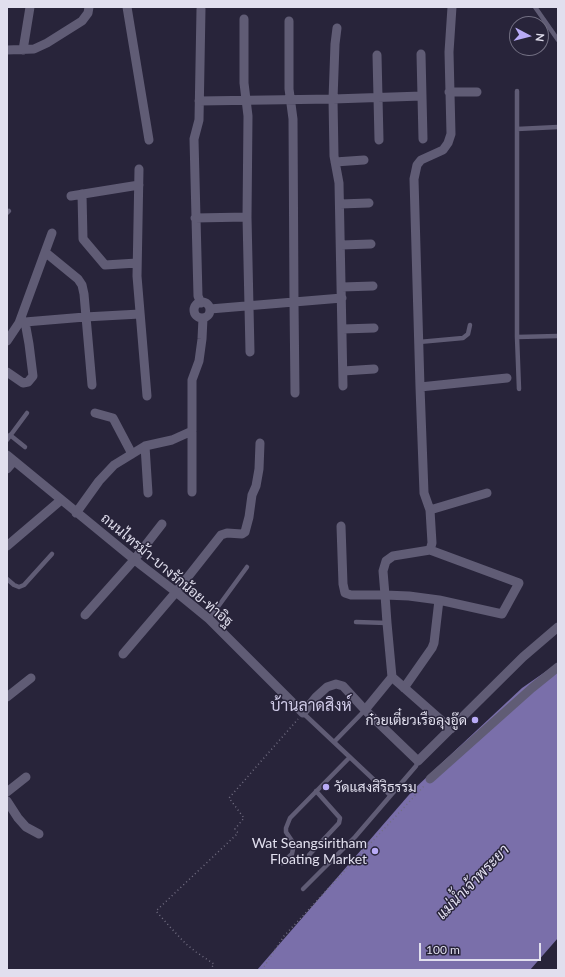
<!DOCTYPE html>
<html>
<head>
<meta charset="utf-8">
<style>
  body { margin:0 }
  #map { position:relative; width:565px; height:977px; overflow:hidden; background:#28243a; font-family:Lato,sans-serif }
  canvas { display:block }
  .frame { position:absolute; inset:0; border:8px solid #e1dfee; pointer-events:none }
  .north { position:absolute; left:509px; top:16px; width:40px; height:40px; box-sizing:border-box; background:#28243a; border:1px solid #726f82; border-radius:50%; rotate:97deg; font-size:11px; font-weight:700; line-height:16px; text-align:center; color:#e1dfee }
  .north::after { content:''; display:block; margin:auto; width:14px; height:18px; background:#b9abf7; clip-path:polygon(50% 0,100% 100%,50% 72%,0 100%) }
  .scale { position:absolute; left:419px; top:943px; width:122px; height:18px; box-sizing:border-box; border:2px solid #e1dfee; border-top:0; padding-left:5px; font-size:12px; line-height:14px; white-space:nowrap; color:#e1dfee; -webkit-text-stroke:3px #28243a; paint-order:stroke }
</style>
</head>
<body>
<div id="map">
<canvas width="565" height="977"></canvas>
<div class="frame"></div>
<div class="north">N</div>
<div class="scale">100 m</div>
</div>
<script>
const ctx = document.querySelector('canvas').getContext('2d');
ctx.lineJoin = 'round';
function paint(path, color) { ctx.fillStyle = color; ctx.fill(path, 'evenodd'); }
const shape = rows => new Path2D(rows.map(r => 'M' + r).join(''));
function strokePath(path, color, width, dash) { ctx.strokeStyle = color; ctx.lineWidth = width; ctx.lineCap = dash ? 'butt' : 'round'; ctx.setLineDash(dash || []); ctx.stroke(path); }
function drawText(font, color, halo, rows, align = 'center') {
  ctx.font = font + ' Lato,Sarabun,sans-serif'; ctx.lineWidth = 3; ctx.setLineDash([]); ctx.textBaseline = 'middle'; ctx.strokeStyle = halo; ctx.fillStyle = color; for (const [text, x, y, turn = 0] of rows) {
    ctx.save(); ctx.translate(x, y); ctx.rotate((+turn || 0) * Math.PI / 180); ctx.textAlign = isNaN(turn) ? turn : align; if (halo) ctx.strokeText(text, 0, 0); ctx.fillText(text, 0, 0); ctx.restore();
  }
}
paint(shape([
  [558,663,558,938,530,970,257,970,414,789,522,688]
]), '#7a6faa');
strokePath(shape([
  [210,970,214,964,196,952,186,944,171,928,156,911,238,833,235,829,244,818,229,798,298,719],
  [262,970,284,936,424,786]
]), '#726e82', 1.5, [1, 3]);
strokePath(shape([
  [535,7,558,40],
  [517,91,517,337,519,389],
  [517,129,558,127],
  [7,213,9,211],
  [517,337,558,336],
  [419,342,463,338,468,334,470,325],
  [10,435,25,447],
  [7,440,27,413],
  [7,579,14,585,19,587,24,585,52,554],
  [209,619,247,567],
  [356,622,387,623],
  [303,713,389,794],
  [334,742,365,710],
  [309,855,339,823,340,818,316,791],
  [282,863,292,854,293,849,292,841,286,832,286,828,290,818,350,757],
  [303,889,355,837,416,766,418,761]
]), '#605c75', 4.5);
strokePath(shape([
  [127,7,149,140],
  [201,9,199,120,194,139,198,296,201,303],
  [244,19,244,83,248,116,247,217,250,352],
  [289,21,289,89,293,119,294,302,295,393],
  [337,28,335,44,333,99,334,156,339,183,343,386],
  [7,50,34,49,47,43,82,21,88,13,89,7],
  [23,50,30,7],
  [421,54,423,139],
  [377,55,379,140],
  [449,92,477,92],
  [199,101,333,99,422,96],
  [335,162,364,160],
  [139,169,137,276,147,396],
  [82,194,83,239,105,265,137,263],
  [71,196,139,185],
  [340,204,369,203],
  [195,218,247,217],
  [341,245,371,244],
  [45,252,78,279,82,285,84,294,92,385],
  [342,287,373,286],
  '194 310a8 8 0 1 1 16 0a8 8 0 1 1-16 0Z',
  [210,309,342,298],
  [19,323,25,322,85,317,140,314],
  [343,329,374,328],
  [7,341,19,323,52,233],
  [343,371,374,369],
  [7,372,23,383,28,382,33,376,29,344,25,322],
  [420,387,507,378],
  [95,413,113,418,132,454],
  [145,446,148,493],
  [7,455,141,565,176,592,209,619,303,713,316,697,327,687,336,684,343,686,365,710,418,761,523,657,558,627],
  [7,469,14,461],
  [192,492,192,380,199,361,202,339,203,318],
  [430,510,487,493],
  [76,513,99,481,114,465,145,446,172,440,192,431],
  [341,526,343,584,345,593,351,595,385,595,409,596,439,600,502,614,519,583,430,550,393,556,386,561,383,571,385,595,387,623,392,677,365,710],
  [7,546,61,500],
  [430,550,432,543,430,510,424,493,420,387,414,179,417,165,421,160,443,150,448,143,451,134,449,52,452,7],
  [85,615,134,560,162,524],
  [123,654,176,592,221,535,227,533,242,534,245,532,249,517,252,495,256,486,259,469,260,443],
  [392,677,451,729],
  [404,688,432,648,434,643,439,600],
  [7,697,31,678],
  [430,779,532,688,558,667],
  [7,792,26,777],
  [7,801,18,818,26,827,39,834]
]), '#605c75', 9);
for (const [x, y, r, color] of [
  [475,720,4,"#b9abf7"],
  [326,787,4,"#b9abf7"],
  [375,851,4,"#b9abf7"]
]) { const dot = new Path2D(); dot.arc(x, y, r, 0, 2 * Math.PI); ctx.fillStyle = color; ctx.fill(dot); strokePath(dot, '#28243a', 1.5); }
drawText('14px', '#e1dfee', '#28243a', [
  ["ถนนไทรม้า-บางรักน้อย-ท่าอิฐ",167,570,40]
]);
drawText('14px', '#e1dfee', '#28243a', [
  ["ก๋วยเตี๋ยวเรือลุงอู๊ด",467,720],
  ["วัดแสงสิริธรรม",334,787,"left"],
  ["Wat Seangsiritham",367,843],
  ["Floating Market",367,859]
], 'right');
drawText('italic 15px', '#e4e1f3', '#28243a', [
  ["แม่น้ำเจ้าพระยา",473,882,-46]
]);
drawText('16px', '#cfcae7', '#28243a', [
  ["บ้านลาดสิงห์",311,706]
]);
</script>
</body>
</html>
